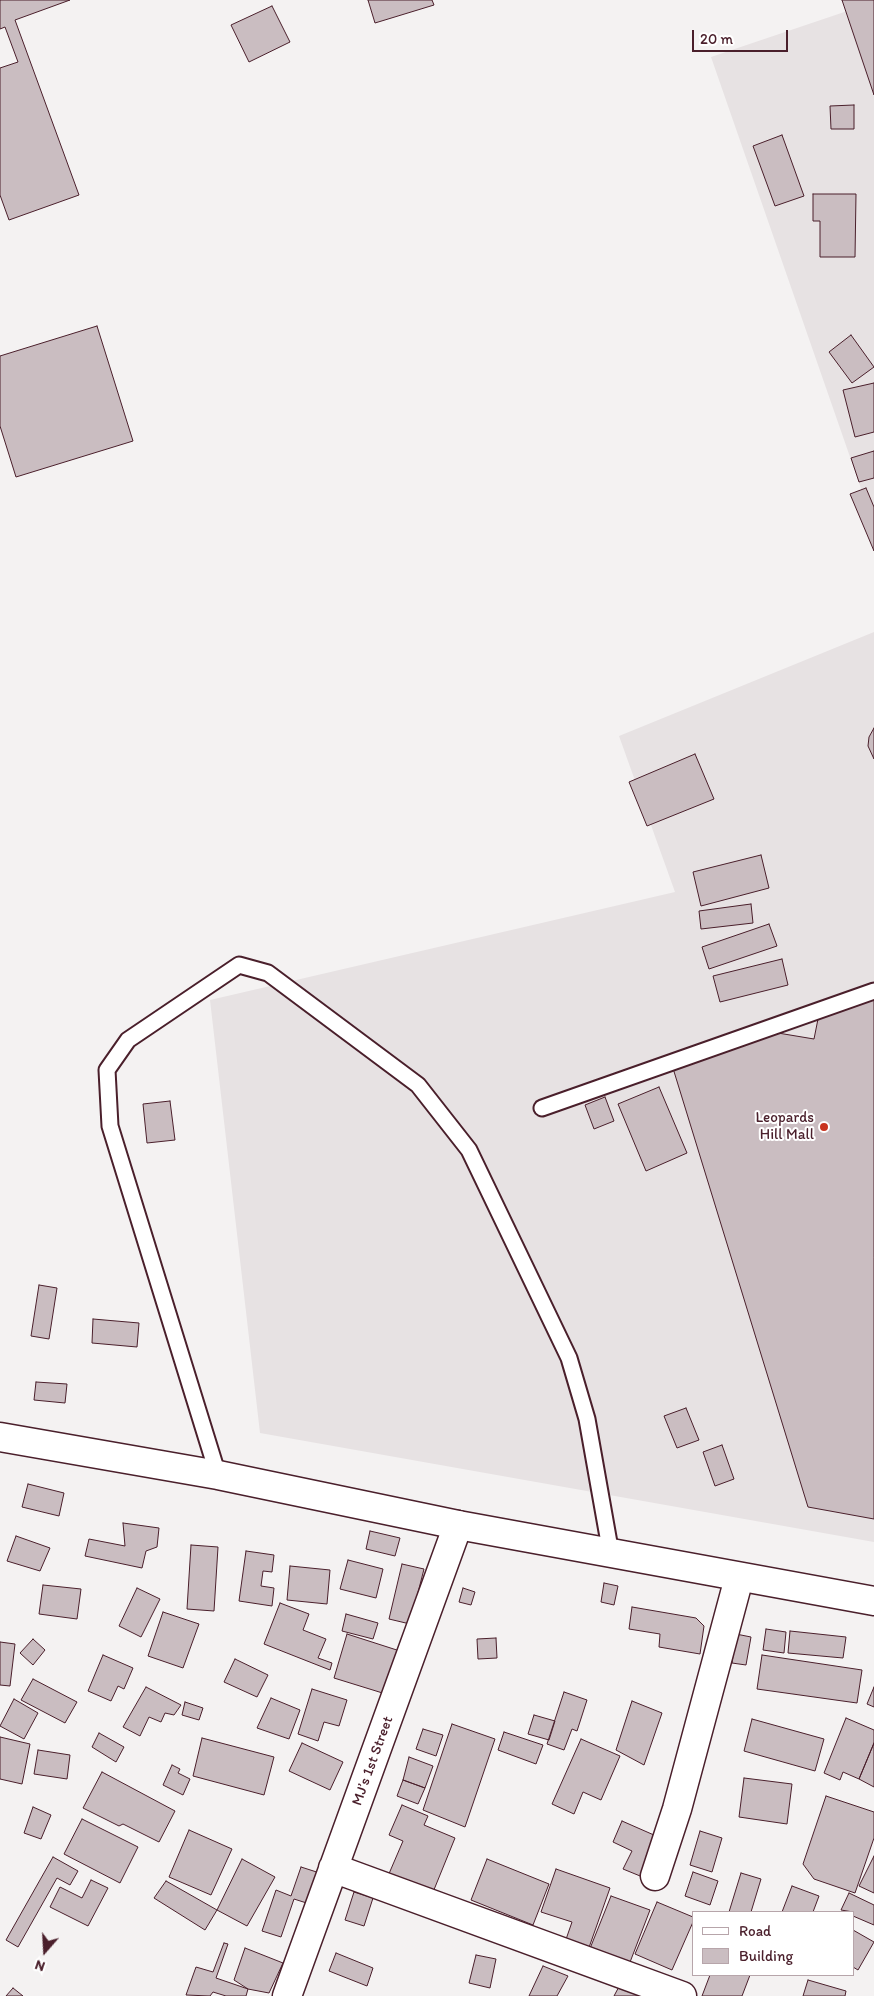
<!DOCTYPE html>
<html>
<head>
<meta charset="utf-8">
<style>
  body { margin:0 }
  #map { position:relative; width:874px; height:1996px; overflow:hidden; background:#f4f2f2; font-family:Itim,sans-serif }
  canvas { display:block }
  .legend { position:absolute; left:692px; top:1911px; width:162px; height:65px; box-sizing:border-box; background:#fff; border:1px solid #b7a5aa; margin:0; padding:6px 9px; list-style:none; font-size:15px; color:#4a1f2b }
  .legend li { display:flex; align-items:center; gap:10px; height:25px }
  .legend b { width:25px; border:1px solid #b7a5aa }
  .north { position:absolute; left:20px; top:1926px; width:50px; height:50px; -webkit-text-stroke:4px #fff; paint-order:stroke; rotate:199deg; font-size:14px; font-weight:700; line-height:20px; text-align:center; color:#4a1f2b }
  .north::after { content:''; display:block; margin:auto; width:18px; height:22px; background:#4a1f2b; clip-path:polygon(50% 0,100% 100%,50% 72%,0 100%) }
  .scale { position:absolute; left:692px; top:30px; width:96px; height:22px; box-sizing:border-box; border:2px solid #4a1f2b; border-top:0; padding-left:6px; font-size:15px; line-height:18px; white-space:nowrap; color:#4a1f2b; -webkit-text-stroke:4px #fff; paint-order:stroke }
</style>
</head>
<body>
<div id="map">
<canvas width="874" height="1996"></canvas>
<ul class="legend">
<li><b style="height:6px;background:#fff"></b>Road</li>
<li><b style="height:14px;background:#cabdc1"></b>Building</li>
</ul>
<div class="north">N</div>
<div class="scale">20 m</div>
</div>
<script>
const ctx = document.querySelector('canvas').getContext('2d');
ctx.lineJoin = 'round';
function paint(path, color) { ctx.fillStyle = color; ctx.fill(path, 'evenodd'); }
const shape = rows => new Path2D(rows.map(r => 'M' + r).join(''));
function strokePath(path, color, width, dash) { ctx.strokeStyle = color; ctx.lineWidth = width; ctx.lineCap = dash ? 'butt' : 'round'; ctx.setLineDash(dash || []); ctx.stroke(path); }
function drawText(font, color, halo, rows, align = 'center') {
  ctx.font = font + ' Itim,sans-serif'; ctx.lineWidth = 4; ctx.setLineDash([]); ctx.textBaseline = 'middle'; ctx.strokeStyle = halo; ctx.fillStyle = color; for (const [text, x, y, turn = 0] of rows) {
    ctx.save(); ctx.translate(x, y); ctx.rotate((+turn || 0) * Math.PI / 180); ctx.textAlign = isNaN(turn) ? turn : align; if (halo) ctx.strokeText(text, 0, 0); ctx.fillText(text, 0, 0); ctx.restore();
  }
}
paint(shape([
  [874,2,874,526,711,57],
  [874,632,874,1542,260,1433,210,1000,675,892,619,736]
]), '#e7e2e3');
const building = shape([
  [0,0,70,0,15,20,79,195,9,220,0,195,0,68,18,62,5,27,0,29,0,0],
  [368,0,432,0,434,5,375,23,368,0],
  [842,0,874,0,874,95,842,0],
  [272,6,290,42,249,62,231,25,272,6],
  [854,105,854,129,831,129,830,106,854,105],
  [782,135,804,196,775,206,753,146,782,135],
  [813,194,856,194,855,257,820,257,820,221,813,221,813,194],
  [97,326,133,441,16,477,0,426,0,356,97,326],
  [851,335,874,367,852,383,829,352,851,335],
  [874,383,874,432,855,437,843,390,874,383],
  [874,451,874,478,859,482,851,458,874,451],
  [866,488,874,507,874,551,850,494,866,488],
  [874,728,874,759,868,746,869,737,874,728],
  [695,754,714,799,647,826,629,782,695,754],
  [761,855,769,888,701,906,693,872,761,855],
  [751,904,753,923,701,929,699,911,751,904],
  [769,924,777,946,709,969,702,947,769,924],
  [782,959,788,985,720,1002,713,976,782,959],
  [874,997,874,1519,808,1507,672,1065,778,1033,814,1039,819,1014,874,997],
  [659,1087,687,1153,646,1171,618,1104,659,1087],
  [605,1097,614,1121,594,1129,585,1105,605,1097],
  [170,1101,175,1140,147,1143,143,1104,170,1101],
  [39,1285,57,1288,49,1339,31,1336,39,1285],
  [93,1319,139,1323,137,1347,92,1343,93,1319],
  [36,1382,67,1384,65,1403,34,1400,36,1382],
  [686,1408,699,1440,677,1448,664,1416,686,1408],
  [722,1445,734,1479,715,1486,703,1452,722,1445],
  [28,1484,64,1493,59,1516,22,1507,28,1484],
  [123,1523,159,1528,157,1547,146,1551,142,1568,85,1556,89,1539,125,1546,123,1523],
  [370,1531,400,1538,395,1556,366,1549,370,1531],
  [16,1536,50,1548,40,1571,7,1561,16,1536],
  [191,1545,218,1547,214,1611,187,1609,191,1545],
  [246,1551,274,1555,272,1572,263,1571,261,1586,274,1588,272,1606,239,1601,246,1551],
  [348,1560,383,1569,376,1598,340,1589,348,1560],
  [402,1564,424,1569,410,1624,389,1619,402,1564],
  [290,1566,330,1570,327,1604,287,1600,290,1566],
  [604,1583,618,1586,614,1605,601,1602,604,1583],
  [43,1585,81,1589,77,1619,39,1614,43,1585],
  [137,1588,160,1599,141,1637,119,1626,137,1588],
  [463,1588,475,1592,471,1605,459,1602,463,1588],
  [280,1603,309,1614,303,1630,326,1639,318,1658,332,1663,330,1670,264,1644,280,1603],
  [632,1607,696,1618,704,1626,700,1654,659,1647,660,1634,629,1629,632,1607],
  [163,1612,199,1624,183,1668,148,1656,163,1612],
  [346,1614,378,1623,373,1639,342,1631,346,1614],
  [766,1629,786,1632,784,1653,763,1650,766,1629],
  [790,1631,846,1637,843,1658,788,1653,790,1631],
  [347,1634,403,1652,389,1695,334,1678,347,1634],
  [736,1634,751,1637,746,1665,732,1663,736,1634],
  [496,1638,497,1658,478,1659,477,1639,496,1638],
  [33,1639,45,1650,33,1665,20,1653,33,1639],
  [0,1642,15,1644,10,1686,0,1685,0,1642],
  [103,1655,133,1668,124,1689,118,1686,111,1701,88,1691,103,1655],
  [762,1655,862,1670,857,1703,757,1689,762,1655],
  [235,1659,268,1675,257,1697,224,1682,235,1659],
  [33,1679,77,1702,65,1723,21,1700,33,1679],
  [146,1687,181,1705,174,1715,165,1713,161,1722,149,1717,140,1736,123,1727,146,1687],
  [874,1687,874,1707,867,1704,874,1687],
  [312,1689,347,1700,339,1726,324,1722,318,1741,298,1734,312,1689],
  [564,1692,587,1700,577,1731,572,1729,564,1750,547,1744,564,1692],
  [271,1698,300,1710,289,1739,257,1728,271,1698],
  [14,1699,38,1713,24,1739,0,1726,14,1699],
  [632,1701,662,1713,644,1765,616,1750,632,1701],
  [185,1702,203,1708,199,1720,182,1715,185,1702],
  [534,1715,555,1721,549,1740,528,1734,534,1715],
  [846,1718,874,1730,874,1743,859,1779,843,1772,840,1780,824,1773,846,1718],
  [752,1719,824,1739,815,1771,744,1751,752,1719],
  [452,1724,495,1739,465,1827,423,1810,452,1724],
  [423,1729,443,1735,436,1756,416,1749,423,1729],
  [504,1732,543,1745,536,1764,498,1750,504,1732],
  [99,1733,124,1747,116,1762,92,1747,99,1733],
  [0,1737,30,1744,22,1784,0,1779,0,1737],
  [202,1738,274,1757,264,1795,193,1776,202,1738],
  [581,1739,620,1756,601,1800,583,1792,574,1814,552,1804,581,1739],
  [302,1743,343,1762,330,1790,289,1771,302,1743],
  [874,1743,874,1787,859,1779,874,1743],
  [38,1750,70,1755,67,1779,34,1774,38,1750],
  [409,1757,433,1766,425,1788,403,1780,409,1757],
  [172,1765,180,1769,178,1773,190,1779,183,1795,163,1785,172,1765],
  [102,1772,175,1811,159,1842,123,1824,119,1826,83,1808,102,1772],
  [744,1778,792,1784,787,1824,739,1817,744,1778],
  [403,1780,425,1788,418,1804,397,1796,403,1780],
  [826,1796,874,1812,874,1838,855,1893,814,1879,803,1864,826,1796],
  [402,1805,428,1816,424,1825,455,1838,429,1902,385,1883,403,1841,389,1835,402,1805],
  [33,1807,51,1815,41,1839,24,1833,33,1807],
  [82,1819,138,1847,120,1883,64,1854,82,1819],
  [622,1821,663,1839,645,1878,623,1869,632,1851,613,1842,622,1821],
  [189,1830,232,1849,211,1895,169,1877,189,1830],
  [700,1831,722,1838,712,1872,690,1865,700,1831],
  [874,1856,874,1893,859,1886,874,1856],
  [53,1857,78,1871,70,1885,57,1878,18,1947,6,1940,53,1857],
  [242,1859,275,1877,247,1926,217,1910,242,1859],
  [487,1859,549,1884,533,1925,471,1900,487,1859],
  [301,1867,326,1875,316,1906,294,1899,281,1937,262,1931,276,1890,291,1896,301,1867],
  [556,1869,610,1888,586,1956,563,1948,572,1922,541,1912,556,1869],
  [693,1872,718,1881,710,1905,685,1896,693,1872],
  [741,1873,761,1879,751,1912,729,1912,741,1873],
  [91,1880,108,1888,88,1926,50,1907,60,1887,82,1898,91,1880],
  [166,1881,217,1910,205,1930,154,1898,166,1881],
  [792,1886,819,1896,813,1912,782,1912,792,1886],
  [354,1892,373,1898,364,1926,345,1920,354,1892],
  [849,1893,874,1905,874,1925,853,1916,853,1912,841,1910,849,1893],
  [611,1896,650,1910,627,1970,587,1956,611,1896],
  [657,1902,693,1917,693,1922,672,1970,635,1954,657,1902],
  [853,1930,874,1942,858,1970,853,1967,853,1930],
  [224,1943,228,1944,216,1978,248,1989,246,1996,226,1996,213,1992,210,1996,186,1995,196,1967,213,1972,224,1943],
  [245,1948,283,1963,269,1993,248,1989,234,1980,245,1948],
  [336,1953,373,1968,367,1986,329,1971,336,1953],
  [476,1955,496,1959,490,1988,469,1983,476,1955],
  [543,1966,568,1976,557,1996,529,1996,543,1966],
  [710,1975,750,1975,742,1996,702,1996,710,1975],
  [808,1980,846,1991,845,1996,803,1996,808,1980],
  [622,1981,644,1996,614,1996,622,1981],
  [13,1988,23,1996,6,1996,13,1988]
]);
paint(building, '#cabdc1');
strokePath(building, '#4a1f2b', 1);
const service = shape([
  [542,1108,874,991],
  [218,1475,110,1126,107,1070,128,1040,239,965,268,973,418,1085,469,1150,569,1358,587,1419,611,1554]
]);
const minor = shape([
  [333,1868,682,1996],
  [655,1876,677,1809,739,1578],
  [287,1996,458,1525]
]);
const tertiary = shape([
  [0,1437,218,1475,458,1525,874,1601]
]);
strokePath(service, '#4a1f2b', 19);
strokePath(minor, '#4a1f2b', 31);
strokePath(tertiary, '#4a1f2b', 31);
strokePath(service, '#fff', 15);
strokePath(minor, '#fff', 28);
strokePath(tertiary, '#fff', 28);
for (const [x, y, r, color] of [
  [824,1127,5,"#c8321e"]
]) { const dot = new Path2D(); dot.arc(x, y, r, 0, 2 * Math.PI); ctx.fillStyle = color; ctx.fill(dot); strokePath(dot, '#fff', 2); }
drawText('15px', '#4a1f2b', '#fff', [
  ["Leopards",814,1118],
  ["Hill Mall",814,1135]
], 'right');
drawText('15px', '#4a1f2b', '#fff', [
  ["MJ’s 1st Street",373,1761,-70]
]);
</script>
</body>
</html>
